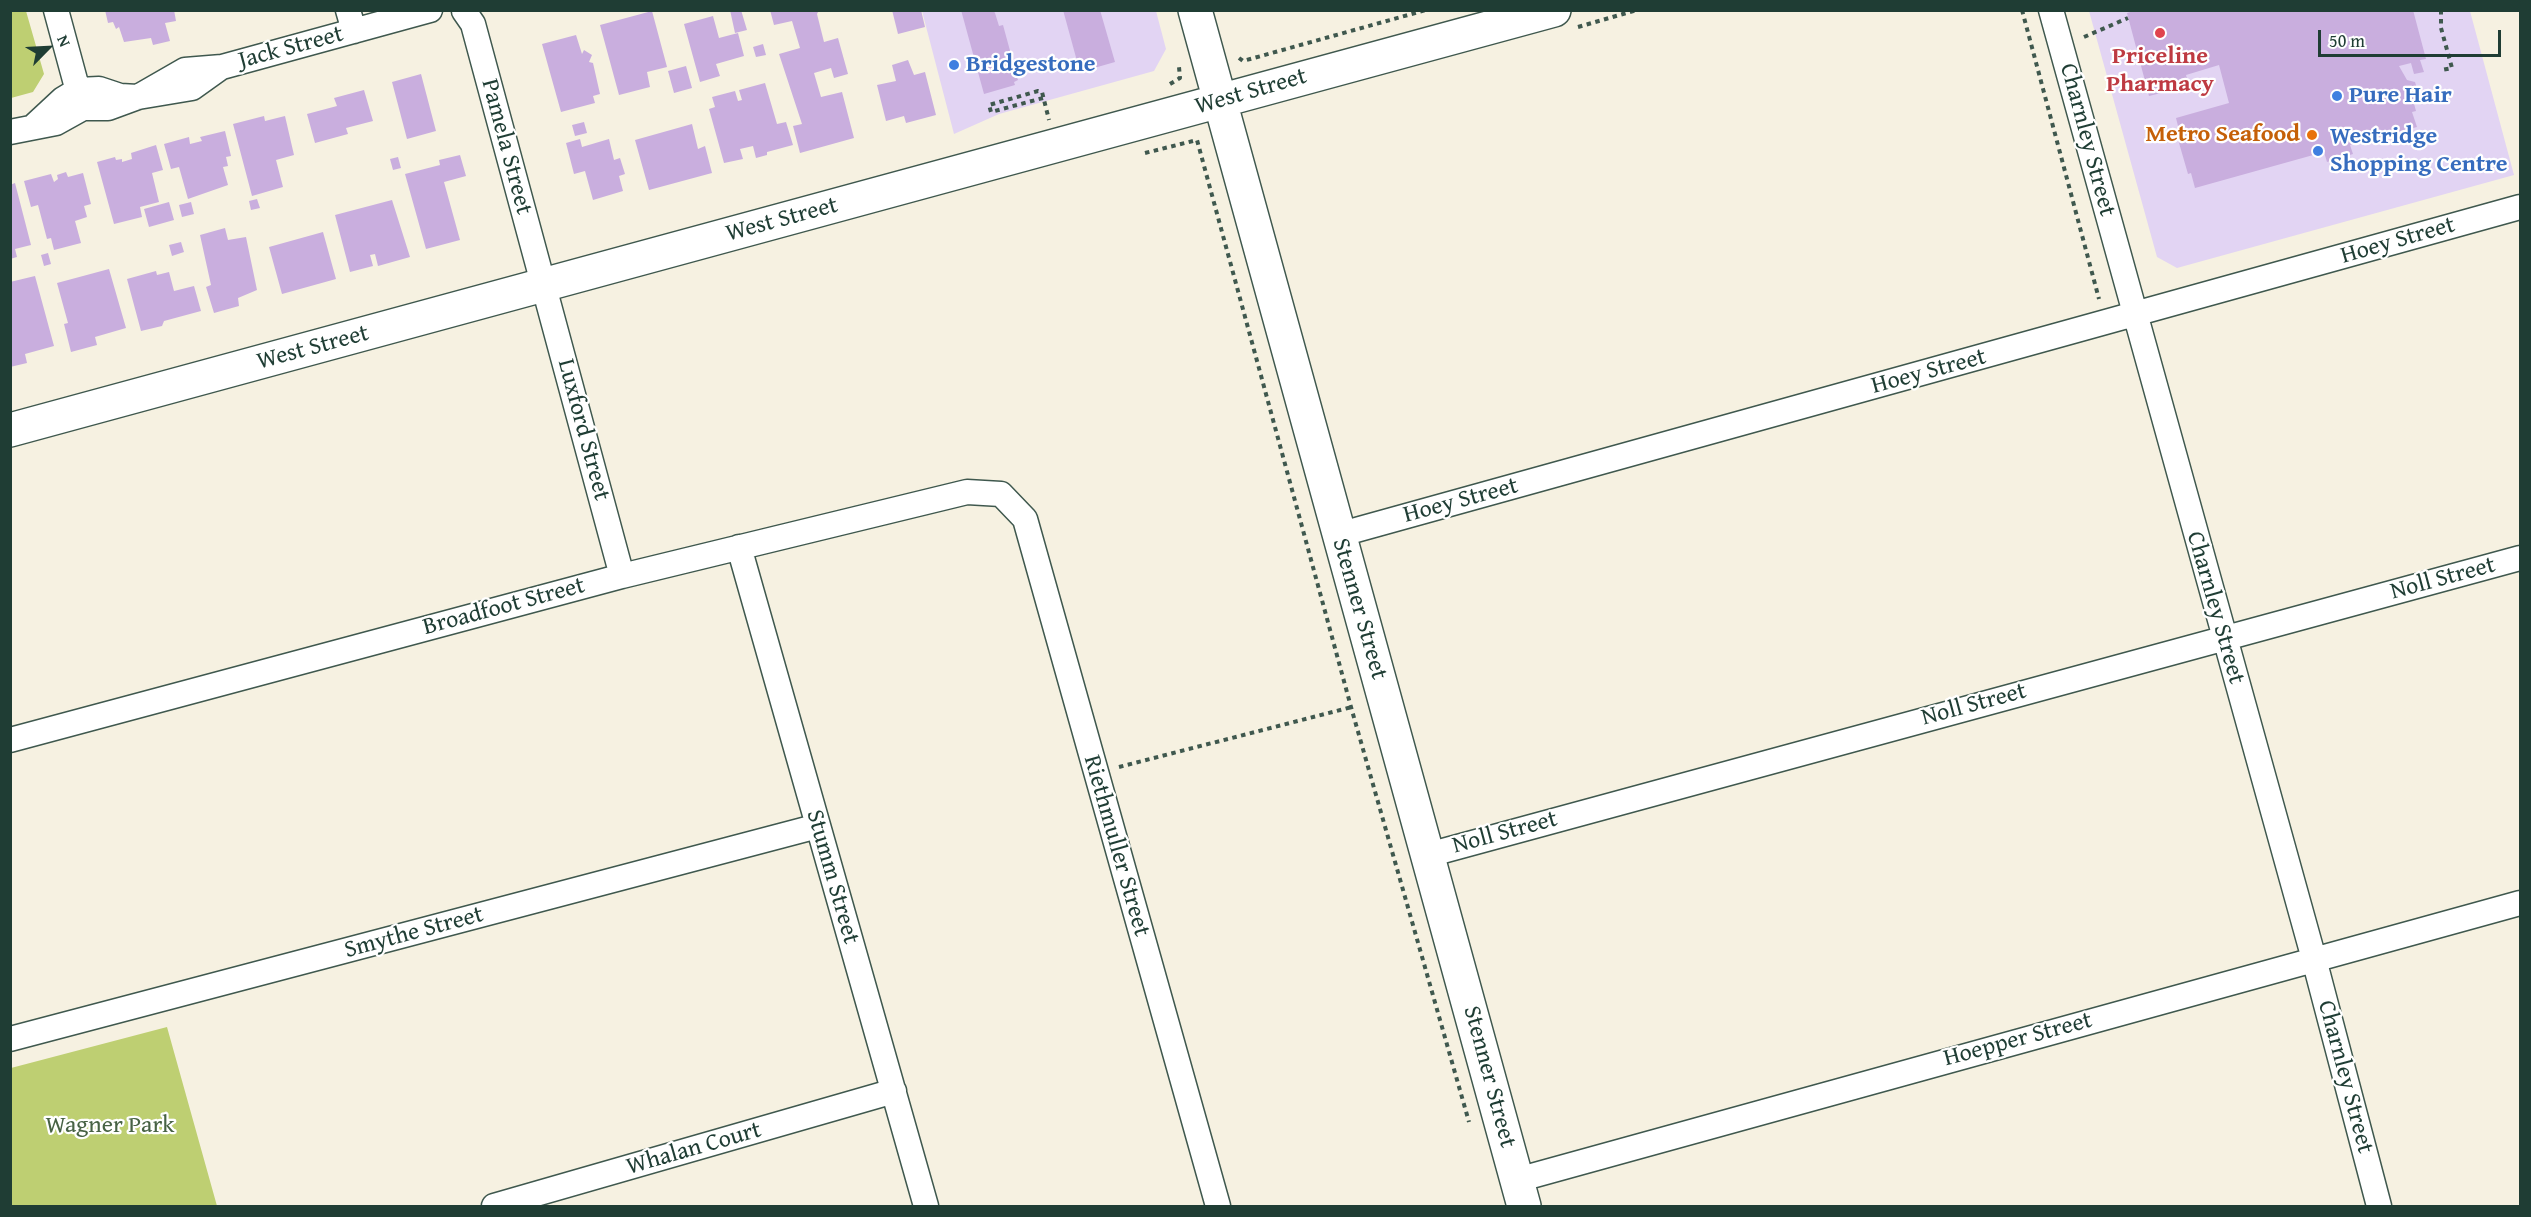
<!DOCTYPE html>
<html>
<head>
<meta charset="utf-8">
<style>
  body { margin:0 }
  #map { position:relative; width:2531px; height:1217px; overflow:hidden; background:#f6f1e1; font-family:"Gentium Book Plus",serif }
  canvas { display:block }
  .frame { position:absolute; inset:0; border:12px solid #1f3d34; pointer-events:none }
  .north { position:absolute; left:18px; top:18px; width:60px; height:60px; -webkit-text-stroke:4px #fff; paint-order:stroke; rotate:66deg; font-size:16px; font-weight:700; line-height:24px; text-align:center; color:#1f3d34 }
  .north::after { content:''; display:block; margin:auto; width:21px; height:27px; background:#1f3d34; clip-path:polygon(50% 0,100% 100%,50% 72%,0 100%) }
  .scale { position:absolute; left:2318px; top:30px; width:183px; height:27px; box-sizing:border-box; border:3px solid #1f3d34; border-top:0; padding-left:8px; font-size:18px; line-height:21px; white-space:nowrap; color:#1f3d34; -webkit-text-stroke:4px #fff; paint-order:stroke }
</style>
</head>
<body>
<div id="map">
<canvas width="2531" height="1217"></canvas>
<div class="frame"></div>
<div class="north">N</div>
<div class="scale">50 m</div>
</div>
<script>
const ctx = document.querySelector('canvas').getContext('2d');
ctx.lineJoin = 'round';
function paint(path, color) { ctx.fillStyle = color; ctx.fill(path, 'evenodd'); }
const shape = rows => new Path2D(rows.map(r => 'M' + r).join(''));
function strokePath(path, color, width, dash) { ctx.strokeStyle = color; ctx.lineWidth = width; ctx.lineCap = dash ? 'butt' : 'round'; ctx.setLineDash(dash || []); ctx.stroke(path); }
function drawText(font, color, halo, rows, align = 'center') {
  ctx.font = font + ' "Gentium Book Plus",serif'; ctx.lineWidth = 4.5; ctx.setLineDash([]); ctx.textBaseline = 'middle'; ctx.strokeStyle = halo; ctx.fillStyle = color; for (const [text, x, y, turn = 0] of rows) {
    ctx.save(); ctx.translate(x, y); ctx.rotate((+turn || 0) * Math.PI / 180); ctx.textAlign = isNaN(turn) ? turn : align; if (halo) ctx.strokeText(text, 0, 0); ctx.fillText(text, 0, 0); ctx.restore();
  }
}
paint(shape([
  [922,11,1156,11,1166,49,1154,71,999,114,954,134],
  [2089,11,2470,11,2514,175,2177,268,2157,257]
]), '#e2d4f3');
paint(shape([
  [11,10,26,11,44,74,33,92,11,98],
  [167,1027,217,1206,11,1206,11,1068]
]), '#becf72');
paint(shape([
  [105,10,174,10,176,21,165,23,170,41,153,45,151,38,124,42,119,27,116,29,113,22,108,23],
  [730,10,741,10,747,30,735,33],
  [770,10,819,10,817,14,824,42,838,38,848,74,834,78,831,68,814,73,821,97,842,92,854,138,800,153,793,126,802,124,779,54,800,48,792,21,774,25],
  [892,10,921,10,925,27,898,34],
  [961,10,993,10,995,13,999,26,1003,25,1018,80,1014,82,1015,85,984,94],
  [1063,10,1100,10,1115,62,1080,72],
  [2137,10,2413,10,2426,59,2420,60,2424,72,2414,74,2411,63,2399,66,2407,80,2415,82,2420,98,2413,100,2416,111,2412,112,2417,127,2350,145,2353,154,2327,162,2324,152,2195,188,2191,173,2188,174,2177,136,2180,134,2176,118,2229,103,2219,65,2186,75,2189,86,2149,96,2127,13],
  [652,11,667,67,647,72,650,87,619,95,600,25],
  [713,16,719,38,738,33,744,56,716,64,720,76,700,82,684,24],
  [576,35,582,54,584,50,592,55,589,62,593,63,600,94,593,96,595,103,561,112,542,44],
  [763,44,766,55,756,57,753,47],
  [908,60,914,75,925,72,936,115,906,123,904,116,886,121,877,85,896,81,892,65],
  [686,66,692,88,674,93,668,71],
  [421,74,436,131,407,139,392,82],
  [765,83,777,124,786,122,793,145,767,152,767,155,756,158,753,146,740,149,743,159,724,163,709,109,715,107,712,97,735,91,738,101,742,100,739,90],
  [364,90,373,121,346,128,348,134,315,143,307,114,337,106,334,98],
  [264,116,265,121,285,116,294,155,276,160,283,187,252,196,233,124],
  [584,122,587,133,575,136,572,125],
  [692,124,698,149,705,146,712,173,649,190,635,140],
  [225,131,231,156,226,157,228,166,223,167,228,185,188,199,179,167,171,169,164,144,189,137,190,144,202,141,200,137],
  [580,139,582,147,609,139,614,160,620,158,625,174,619,176,623,191,593,200,585,171,574,174,566,143],
  [156,145,163,170,152,173,159,202,140,207,142,217,114,224,97,162,115,157,116,160,122,159,122,162,132,159,131,153],
  [460,155,466,176,444,182,460,240,426,249,405,174,440,165,439,160],
  [398,157,401,168,393,170,390,159],
  [66,172,68,177,83,173,91,204,84,206,87,217,75,221,81,243,54,250,51,238,47,239,38,205,31,207,24,181,51,174,54,182,58,179,57,175],
  [15,183,31,245,15,249,17,257,10,259,10,185],
  [257,199,260,208,251,210,249,201],
  [392,200,410,257,378,266,375,254,370,255,373,266,350,272,335,215],
  [169,202,174,220,149,227,144,209],
  [191,202,194,214,182,217,179,205],
  [225,228,228,240,246,237,257,290,238,298,239,306,214,313,206,287,211,285,200,235],
  [323,232,336,279,282,294,269,247],
  [181,242,184,252,172,256,169,245],
  [48,253,51,264,44,266,41,255],
  [109,269,126,328,95,337,97,345,71,352,64,324,68,323,57,283],
  [156,271,157,275,169,272,174,291,194,286,201,311,164,321,162,326,141,331,127,279],
  [35,276,54,346,25,354,27,363,10,367,10,282]
]), '#c9aede');
const minor = shape([
  [56,10,82,106],
  [348,10,354,31],
  [2051,10,2314,959,2379,1206],
  [464,11,473,24,622,576],
  [35,125,63,99,78,90,99,89,120,96,138,97,185,70,222,67,430,10],
  [10,132,56,123,83,108,108,108,138,97,192,88,220,68],
  [1338,535,2520,207],
  [739,547,926,1206],
  [10,740,622,576,967,492,1001,494,1025,519,1218,1206],
  [1428,855,2520,558],
  [10,1039,818,826],
  [1517,1180,2520,903],
  [494,1206,894,1091]
]);
const secondary = shape([
  [1195,10,1524,1206],
  [10,430,1554,10]
]);
strokePath(minor, '#3f584e', 27);
strokePath(secondary, '#3f584e', 36);
strokePath(shape([
  [2022,10,2099,299],
  [2441,10,2441,28,2452,68,2442,70],
  [1578,27,1637,10],
  [2084,37,2128,18],
  [1239,58,1243,61,1426,10],
  [1170,84,1180,78,1179,67],
  [1043,98,991,112,989,105,1038,91,1042,92,1049,120],
  [1145,153,1197,140,1351,707,1469,1122],
  [1119,767,1352,707]
]), '#3f584e', 4, [4.5, 4.5]);
strokePath(minor, '#fff', 24);
strokePath(secondary, '#fff', 33);
for (const [x, y, r, color] of [
  [2160,33,6,"#e0444e"],
  [954,65,6,"#3f7fe0"],
  [2337,96,6,"#3f7fe0"],
  [2312,135,6,"#e8710a"],
  [2318,151,6,"#3f7fe0"]
]) { const dot = new Path2D(); dot.arc(x, y, r, 0, 2 * Math.PI); ctx.fillStyle = color; ctx.fill(dot); strokePath(dot, '#fff', 2); }
drawText('24px', '#1f3d34', '#fff', [
  ["Jack Street",291,48,-15],
  ["West Street",1251,92,-16],
  ["Charnley Street",2087,140,75],
  ["Pamela Street",506,147,75],
  ["West Street",782,220,-15],
  ["Hoey Street",2398,241,-16],
  ["West Street",313,348,-15],
  ["Hoey Street",1929,372,-15],
  ["Luxford Street",583,430,75],
  ["Hoey Street",1461,501,-15],
  ["Noll Street",2443,579,-15],
  ["Broadfoot Street",504,607,-15],
  ["Charnley Street",2215,608,74],
  ["Stenner Street",1359,609,74],
  ["Noll Street",1974,705,-15],
  ["Noll Street",1505,833,-15],
  ["Riethmuller Street",1116,846,74],
  ["Stumm Street",832,877,74],
  ["Smythe Street",414,933,-15],
  ["Hoepper Street",2018,1040,-15],
  ["Stenner Street",1489,1077,75],
  ["Charnley Street",2345,1077,75],
  ["Whalan Court",694,1149,-16]
]);
drawText('bold 24px', '#be3a42', '#fff', [
  ["Priceline",2160,57],
  ["Pharmacy",2160,85]
]);
drawText('bold 24px', '#366cbe', '#fff', [
  ["Bridgestone",966,65],
  ["Pure Hair",2349,96],
  ["Westridge",2330,137],
  ["Shopping Centre",2330,165]
], 'left');
drawText('bold 24px', '#c56008', '#fff', [
  ["Metro Seafood",2300,135]
], 'right');
drawText('24px', '#476244', '#fff', [
  ["Wagner Park",110,1126]
]);
</script>
</body>
</html>
